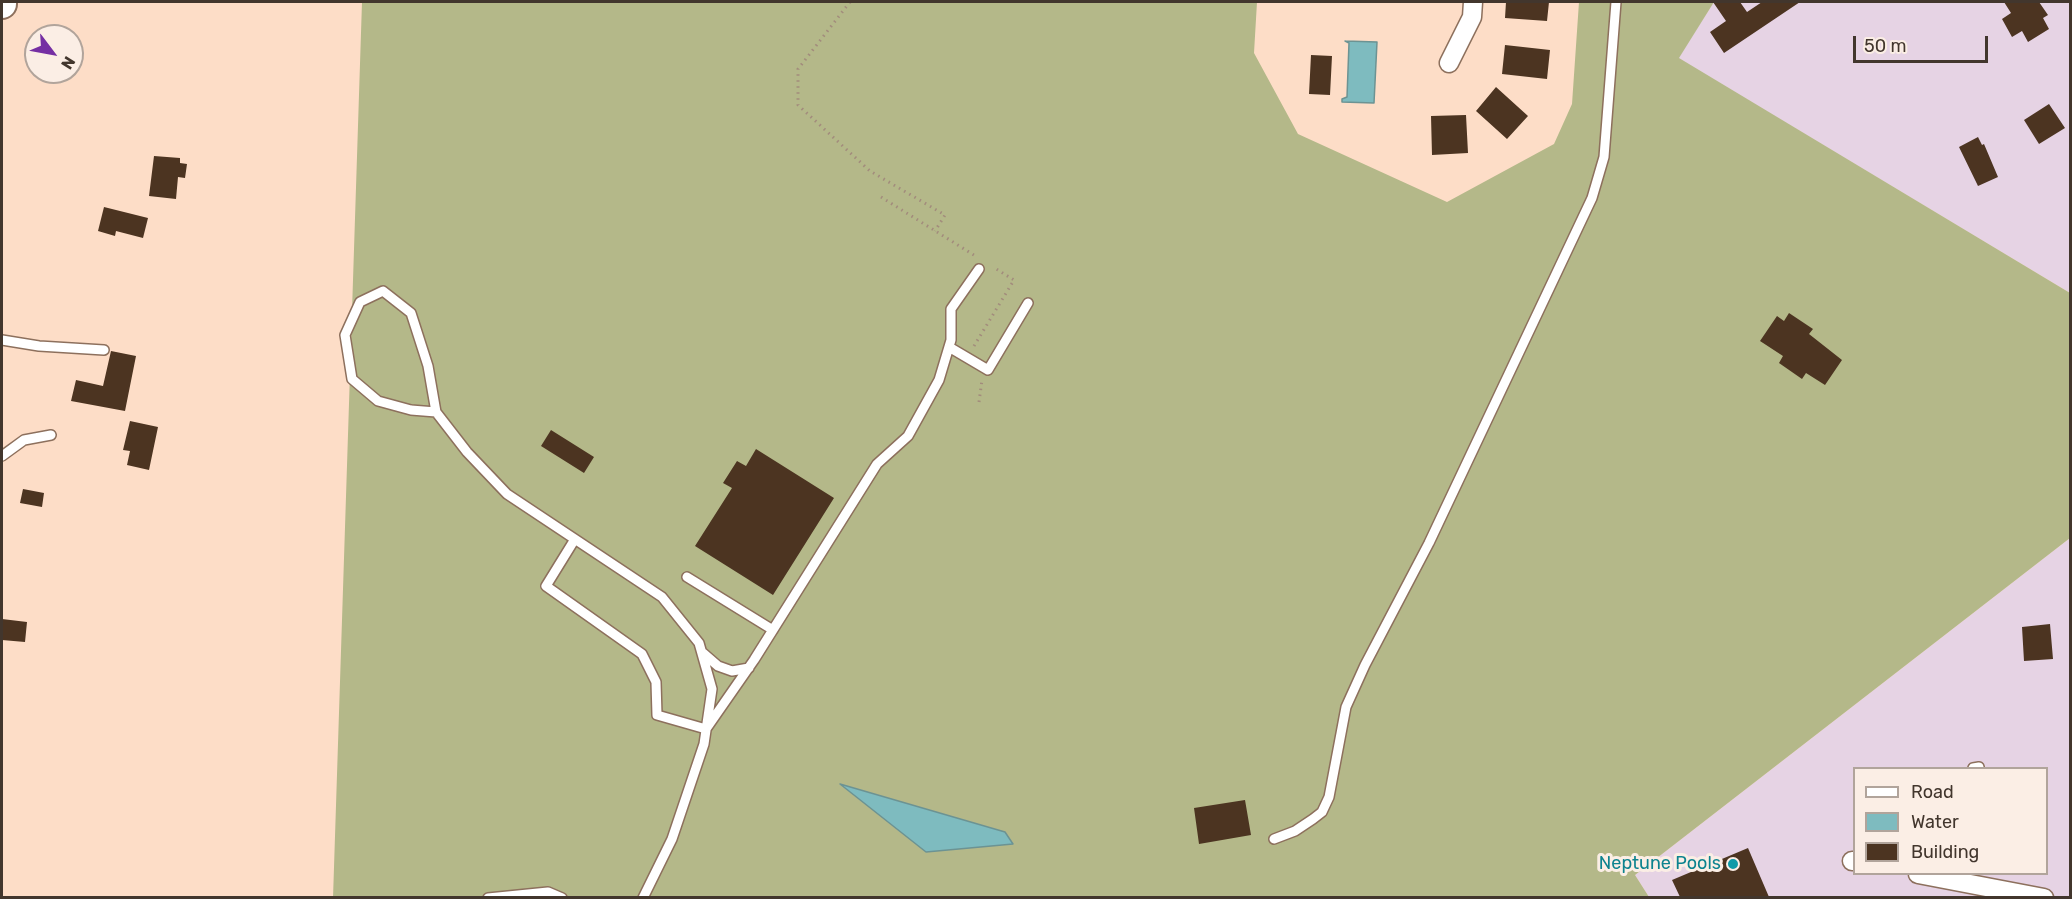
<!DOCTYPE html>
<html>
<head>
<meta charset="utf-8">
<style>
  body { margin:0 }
  #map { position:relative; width:2072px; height:899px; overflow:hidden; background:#fdddc7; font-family:Rubik,sans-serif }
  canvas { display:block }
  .frame { position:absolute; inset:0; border:3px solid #42362d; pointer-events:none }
  .legend { position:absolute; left:1853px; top:767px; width:195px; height:108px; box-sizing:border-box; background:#fbeee5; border:2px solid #b1a49b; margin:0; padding:8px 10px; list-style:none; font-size:18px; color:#42362d }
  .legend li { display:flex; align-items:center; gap:12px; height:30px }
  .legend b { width:30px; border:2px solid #b1a49b }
  .north { position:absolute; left:24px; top:24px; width:60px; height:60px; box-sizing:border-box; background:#fbeee5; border:2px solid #b1a49b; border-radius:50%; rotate:122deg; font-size:16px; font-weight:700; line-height:24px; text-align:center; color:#42362d }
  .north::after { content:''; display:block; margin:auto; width:21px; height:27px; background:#752fa3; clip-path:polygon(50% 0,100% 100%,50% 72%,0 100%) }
  .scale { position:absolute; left:1853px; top:36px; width:135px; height:27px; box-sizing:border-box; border:3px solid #42362d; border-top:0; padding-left:8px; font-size:18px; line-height:21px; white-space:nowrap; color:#42362d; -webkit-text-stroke:4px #fbeee5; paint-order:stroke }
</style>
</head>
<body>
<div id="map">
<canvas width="2072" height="899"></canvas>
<div class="frame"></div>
<ul class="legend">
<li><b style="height:8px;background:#fff"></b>Road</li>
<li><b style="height:16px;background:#7ebbbf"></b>Water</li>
<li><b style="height:16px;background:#4c3421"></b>Building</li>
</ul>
<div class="north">N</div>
<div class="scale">50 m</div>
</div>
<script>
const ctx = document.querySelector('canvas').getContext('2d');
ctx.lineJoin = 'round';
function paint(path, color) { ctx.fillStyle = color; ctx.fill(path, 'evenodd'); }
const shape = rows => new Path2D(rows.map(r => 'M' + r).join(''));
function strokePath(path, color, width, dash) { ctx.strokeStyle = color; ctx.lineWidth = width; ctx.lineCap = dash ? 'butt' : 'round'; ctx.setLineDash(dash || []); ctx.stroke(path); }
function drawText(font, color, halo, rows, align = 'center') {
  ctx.font = font + ' Rubik,sans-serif'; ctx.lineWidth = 6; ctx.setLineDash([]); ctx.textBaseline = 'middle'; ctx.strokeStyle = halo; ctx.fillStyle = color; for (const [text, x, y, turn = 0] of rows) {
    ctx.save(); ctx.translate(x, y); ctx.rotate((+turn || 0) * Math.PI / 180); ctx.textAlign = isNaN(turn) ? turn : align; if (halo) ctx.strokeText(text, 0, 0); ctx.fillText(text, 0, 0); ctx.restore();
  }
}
paint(shape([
  [1714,2,2070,2,2070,293,1678,58],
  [2070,538,2070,897,1649,897,1635,875],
  [1854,768,2046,768,2046,874,1854,874]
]), '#e6d3e4');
paint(shape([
  [362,2,1257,2,1254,53,1298,134,1447,202,1554,144,1572,104,1579,2,1714,2,1679,58,2070,293,2070,538,1635,875,1649,897,333,898]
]), '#b4b889');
const water = shape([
  [1345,41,1377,42,1374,103,1342,102,1342,99,1347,97,1349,43,1345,41],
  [840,784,1005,832,1013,844,926,852,840,784]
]);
paint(water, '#7ebbbf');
strokePath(water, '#6c9393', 1.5);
paint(shape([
  [1506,2,1549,2,1547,21,1505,18],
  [1713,2,1740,2,1747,12,1762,2,1800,2,1724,53,1710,32,1726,21],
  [2004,2,2039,2,2048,15,2043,18,2049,29,2028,42,2022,31,2012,37,2002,19,2011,13],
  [1505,45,1550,50,1547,79,1502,74],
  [1311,55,1332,56,1330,95,1309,94],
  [1496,87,1528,116,1507,139,1476,111],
  [2049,104,2065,128,2039,144,2024,120],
  [1466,115,1468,153,1432,155,1431,116],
  [1978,137,1982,145,1984,144,1998,177,1978,186,1959,147],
  [154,156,180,158,180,163,187,164,185,178,178,177,176,199,149,196],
  [104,207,148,218,143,238,116,231,115,236,98,231],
  [1789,313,1813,329,1809,334,1842,360,1825,385,1806,373,1802,379,1779,363,1783,356,1760,341,1777,316,1784,321],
  [111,351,136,356,125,411,71,401,76,380,103,386],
  [130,421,158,427,149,470,127,465,130,451,123,450],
  [551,430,594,457,584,473,541,446],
  [756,449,834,498,773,595,695,546,732,488,723,483,737,461,746,466],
  [23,489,44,493,42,507,20,503],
  [2,619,27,622,25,642,2,640],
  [2050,624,2053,659,2024,661,2022,627],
  [1245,800,1251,835,1199,844,1194,808],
  [1748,848,1769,897,1680,897,1672,880]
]), '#4c3421');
const lane = shape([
  [2,340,39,346,104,350],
  [949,347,988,370,1028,303],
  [436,412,411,410,378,401,352,379,345,335,360,302,383,291,411,313,428,366,436,412,467,452,507,494,662,597,699,643,712,689,704,744,672,839,643,898],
  [2,456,24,440,51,435],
  [575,539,546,586,642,654,656,682,657,715,706,729,754,660,877,464,908,436,939,380,951,340,951,309,979,269],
  [687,577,773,630],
  [703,653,718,666,732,671,749,668],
  [1973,768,1979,767],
  [1274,839,1295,831,1313,819,1322,812,1329,797,1346,707,1365,665,1429,543,1592,198,1604,157,1616,2],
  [488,898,548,892,562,898]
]);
const street = shape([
  [1449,63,1472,17,1473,2],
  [1852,861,1854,861],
  [1918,874,2044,898]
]);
const primary = shape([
  [2,4,2,2]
]);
strokePath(lane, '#8d705d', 12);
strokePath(street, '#8d705d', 21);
strokePath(primary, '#8d705d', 32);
strokePath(shape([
  [850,2,798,69,798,105,870,171,945,215,935,231],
  [881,197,977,257],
  [974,346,1014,280,993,267],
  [979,402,982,380]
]), '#a28c7c', 3, [1.5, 4.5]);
strokePath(lane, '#fff', 9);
strokePath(street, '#fff', 18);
strokePath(primary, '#fff', 28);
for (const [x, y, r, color] of [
  [1733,864,6,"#0f9aa8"]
]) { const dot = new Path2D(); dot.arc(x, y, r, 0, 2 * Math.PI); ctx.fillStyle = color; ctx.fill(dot); strokePath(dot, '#fbeee5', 2); }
drawText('18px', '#0d838f', '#fbeee5', [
  ["Neptune Pools",1721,864]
], 'right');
</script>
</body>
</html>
